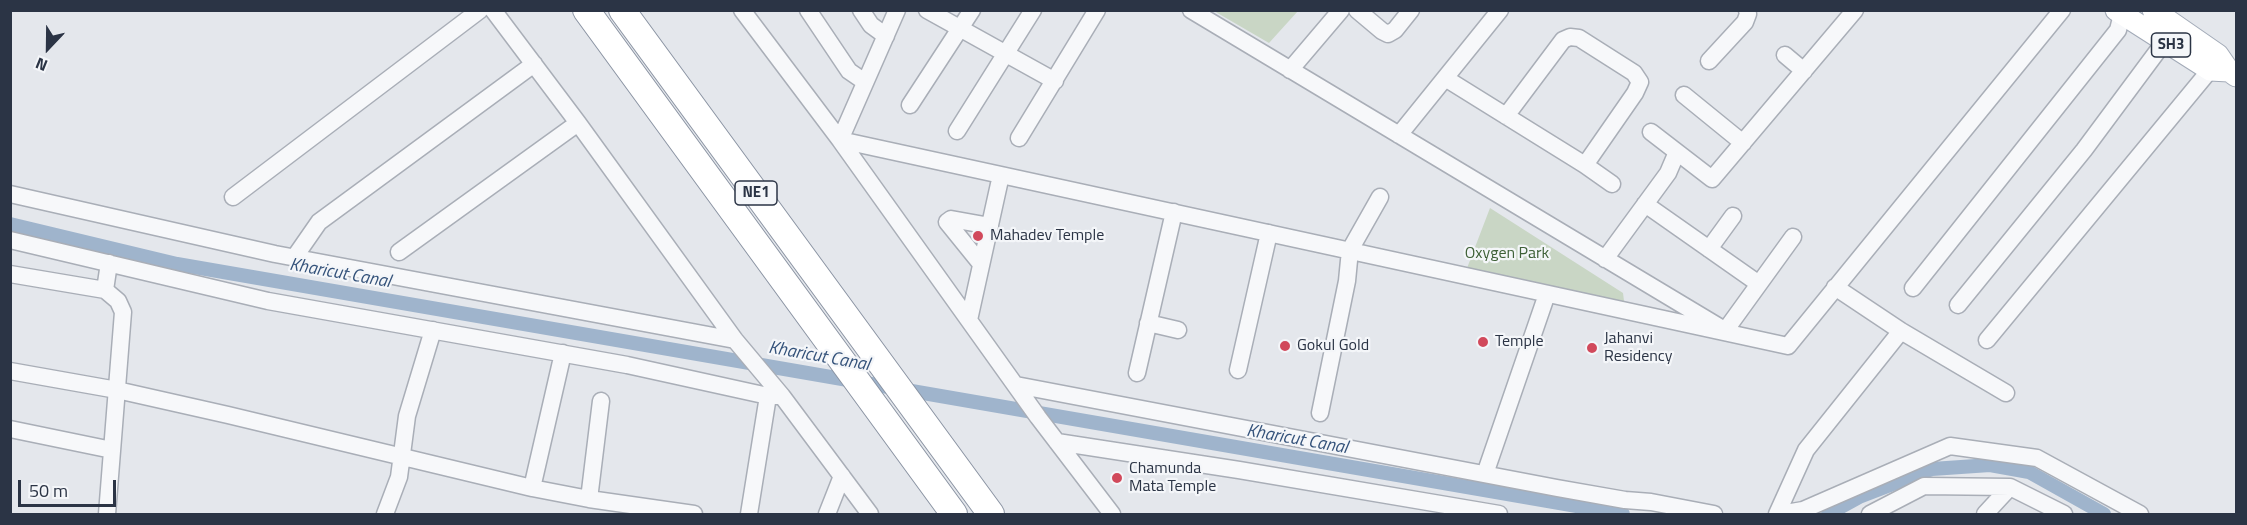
<!DOCTYPE html>
<html>
<head>
<meta charset="utf-8">
<style>
  body { margin:0 }
  #map { position:relative; width:2247px; height:525px; overflow:hidden; background:#e4e7ec; font-family:"Titillium Web",sans-serif }
  canvas { display:block }
  .frame { position:absolute; inset:0; border:12px solid #2b3445; pointer-events:none }
  .north { position:absolute; left:18px; top:18px; width:60px; height:60px; -webkit-text-stroke:4px #f4f6f9; paint-order:stroke; rotate:202deg; font-size:16px; font-weight:700; line-height:24px; text-align:center; color:#2b3445 }
  .north::after { content:''; display:block; margin:auto; width:21px; height:27px; background:#2b3445; clip-path:polygon(50% 0,100% 100%,50% 72%,0 100%) }
  .scale { position:absolute; left:18px; top:480px; width:98px; height:27px; box-sizing:border-box; border:3px solid #2b3445; border-top:0; padding-left:8px; font-size:18px; line-height:21px; white-space:nowrap; color:#2b3445; -webkit-text-stroke:4px #f4f6f9; paint-order:stroke }
</style>
</head>
<body>
<div id="map">
<canvas width="2247" height="525"></canvas>
<div class="frame"></div>
<div class="north">N</div>
<div class="scale">50 m</div>
</div>
<script>
const ctx = document.querySelector('canvas').getContext('2d');
ctx.lineJoin = 'round';
function paint(path, color) { ctx.fillStyle = color; ctx.fill(path, 'evenodd'); }
const shape = rows => new Path2D(rows.map(r => 'M' + r).join(''));
function strokePath(path, color, width, dash) { ctx.strokeStyle = color; ctx.lineWidth = width; ctx.lineCap = dash ? 'butt' : 'round'; ctx.setLineDash(dash || []); ctx.stroke(path); }
function drawText(font, color, halo, rows, align = 'center') {
  ctx.font = font + ' "Titillium Web",sans-serif'; ctx.lineWidth = 4.5; ctx.setLineDash([]); ctx.textBaseline = 'middle'; ctx.strokeStyle = halo; ctx.fillStyle = color; for (const [text, x, y, turn = 0] of rows) {
    ctx.save(); ctx.translate(x, y); ctx.rotate((+turn || 0) * Math.PI / 180); ctx.textAlign = isNaN(turn) ? turn : align; if (halo) ctx.strokeText(text, 0, 0); ctx.fillText(text, 0, 0); ctx.restore();
  }
}
paint(shape([
  [1214,11,1298,10,1298,11,1269,43],
  [1490,208,1623,293,1624,301,1619,310,1464,276]
]), '#c9d6c5');
strokePath(shape([
  [10,224,177,264,1623,514],
  [1828,514,1859,497,1932,469,1990,465,2029,472,2104,514]
]), '#9fb4cc', 14);
const minor = shape([
  [493,10,578,123,735,340,782,396,870,514],
  [742,10,840,140,1038,417,1112,514],
  [808,10,849,71,865,82],
  [861,10,871,25,886,36],
  [927,10,1055,81],
  [1191,10,1721,328],
  [1357,10,1382,31,1388,34,1395,30,1411,10],
  [1785,55,1804,71],
  [1709,61,1745,22,1748,14,1747,10],
  [1290,70,1341,10],
  [1445,78,1585,165,1635,93,1640,82,1634,73,1579,38,1570,37,1563,40,1506,116],
  [1684,95,1743,143],
  [910,105,972,10],
  [957,131,1033,10],
  [1651,132,1712,179,1855,10],
  [1399,135,1500,10],
  [1019,138,1097,10],
  [840,140,1788,346,2062,10],
  [840,140,897,10],
  [1585,165,1612,184],
  [10,194,275,254,735,340],
  [233,197,480,10],
  [1645,204,1759,284],
  [10,240,268,301,627,365,768,396,782,396],
  [1709,249,1733,216],
  [399,252,578,123],
  [294,258,319,222,534,64],
  [1605,259,1668,173,1677,152],
  [981,264,947,222,951,219,990,226],
  [10,274,105,290],
  [1835,287,1901,331,2006,393],
  [1913,288,2118,30,2122,14],
  [1958,305,2084,150,2165,41],
  [969,320,1001,175],
  [1148,323,1178,330],
  [1725,331,1793,237],
  [1987,340,2210,70],
  [1238,370,1269,233],
  [10,371,117,390,228,415,532,488,589,499,694,514],
  [1137,373,1174,212],
  [1016,385,1557,488,1625,500,1651,502,1714,514],
  [1320,413,1347,281,1350,250,1380,197],
  [10,429,112,450],
  [1057,442,1239,470,1499,514],
  [1485,474,1547,294],
  [532,488,563,353],
  [589,499,601,401],
  [107,514,123,312,118,301,105,290,109,263],
  [385,514,399,477,407,416,433,330],
  [749,514,768,396],
  [827,514,842,476],
  [1777,514,1806,450,1901,331],
  [1780,514,1803,510,1950,446,2037,458,2140,514],
  [1870,514,1924,486,2010,487,2064,514],
  [1985,514,2010,487]
]);
const major = shape([
  [2116,10,2210,70,2229,71],
  [2153,10,2218,55,2229,71,2236,76]
]);
const highway = shape([
  [586,10,954,514],
  [622,10,991,514]
]);
strokePath(minor, '#a9aeb7', 19);
strokePath(major, '#a3abb8', 23);
strokePath(highway, '#8b94a3', 28);
strokePath(minor, '#f7f8fa', 16);
strokePath(major, '#fff', 21);
strokePath(highway, '#fff', 26);
for (const [x, y, r, color] of [
  [978,236,6,"#d1495b"],
  [1483,342,6,"#d1495b"],
  [1285,346,6,"#d1495b"],
  [1592,348,6,"#d1495b"],
  [1117,478,6,"#d1495b"]
]) { const dot = new Path2D(); dot.arc(x, y, r, 0, 2 * Math.PI); ctx.fillStyle = color; ctx.fill(dot); strokePath(dot, '#f4f6f9', 2); }
for (const [x, y, w] of [
  [2171,45,39],
  [756,193,42]
]) { const box = new Path2D(); box.roundRect(x - w / 2, y - 12, w, 24, 4.5); ctx.fillStyle = '#f4f6f9'; ctx.fill(box); strokePath(box, '#2b3445', 1.5); }
drawText('bold 15px', '#2b3445', null, [
  ["SH3",2171,45],
  ["NE1",756,193]
]);
drawText('16px', '#2b3445', '#f4f6f9', [
  ["Mahadev Temple",990,236],
  ["Jahanvi",1604,339],
  ["Residency",1604,357],
  ["Temple",1495,342],
  ["Gokul Gold",1297,346],
  ["Chamunda",1129,469],
  ["Mata Temple",1129,487]
], 'left');
drawText('16px', '#3f6138', '#f4f6f9', [
  ["Oxygen Park",1507,254]
]);
drawText('italic 18px', '#34527a', '#f4f6f9', [
  ["Kharicut Canal",340,274,10],
  ["Kharicut Canal",819,357,10],
  ["Kharicut Canal",1297,440,10]
]);
</script>
</body>
</html>
